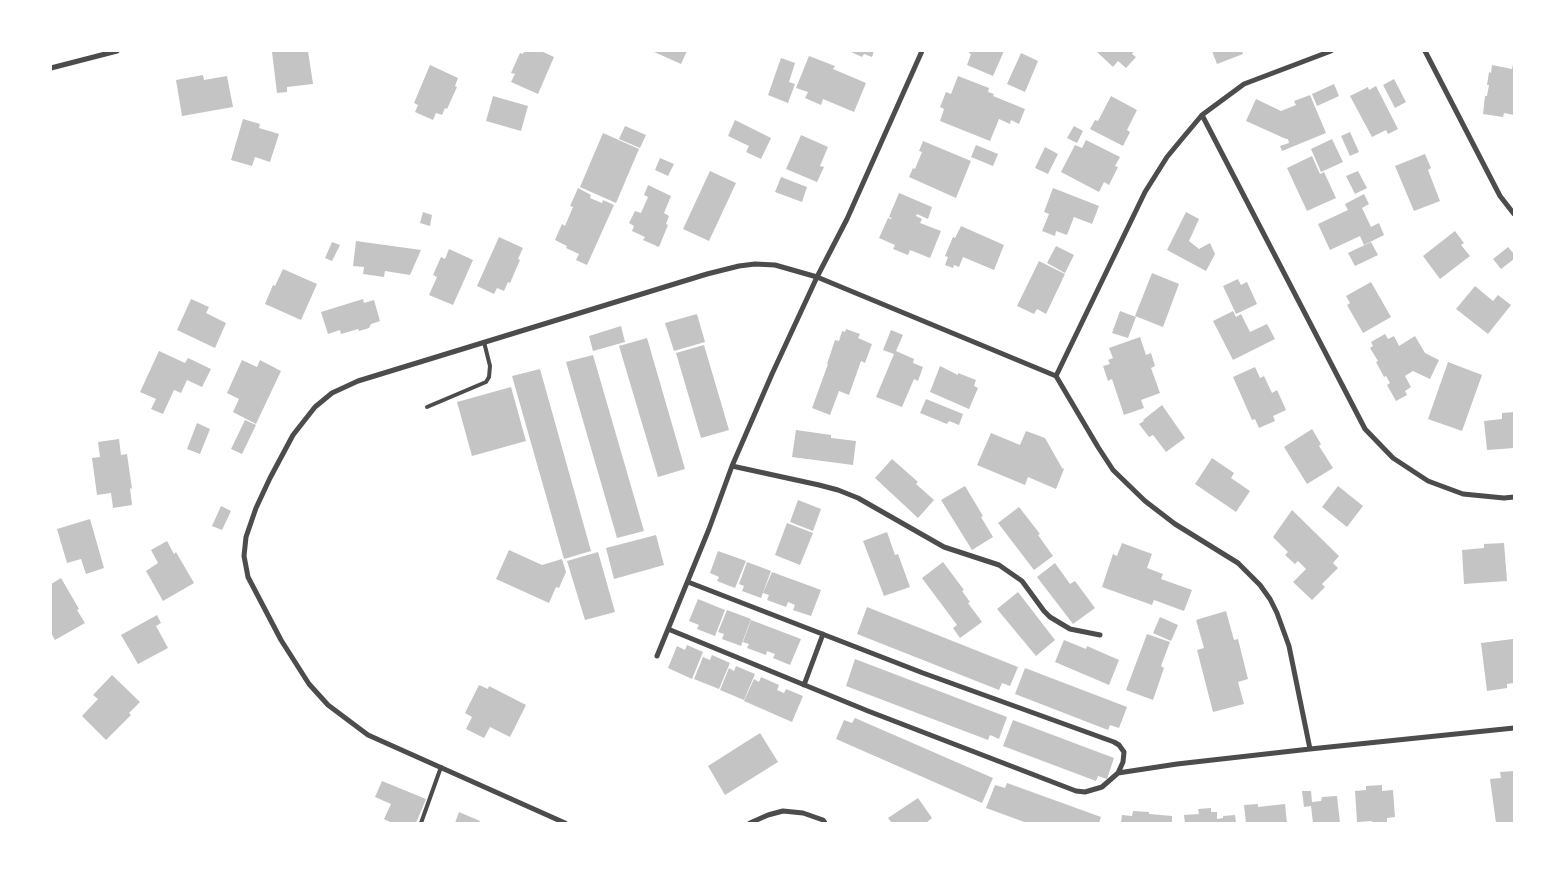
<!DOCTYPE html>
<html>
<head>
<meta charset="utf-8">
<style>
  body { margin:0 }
  #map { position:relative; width:1565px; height:874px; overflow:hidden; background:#fff; font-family:"Work Sans",sans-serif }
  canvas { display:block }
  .frame { position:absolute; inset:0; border:52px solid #fff; pointer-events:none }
</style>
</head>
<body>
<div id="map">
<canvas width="1565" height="874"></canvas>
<div class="frame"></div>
</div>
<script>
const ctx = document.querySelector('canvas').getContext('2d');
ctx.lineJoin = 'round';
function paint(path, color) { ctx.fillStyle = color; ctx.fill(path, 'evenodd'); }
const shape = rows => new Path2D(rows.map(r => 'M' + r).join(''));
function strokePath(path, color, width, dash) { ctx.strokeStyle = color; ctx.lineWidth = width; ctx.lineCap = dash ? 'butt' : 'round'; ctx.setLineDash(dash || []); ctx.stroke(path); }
paint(shape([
  [308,51,313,84,287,87,287,92,277,93,272,52],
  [524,51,541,51,554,57,538,94,511,82,515,74,511,73,520,53,523,54],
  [652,51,687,51,681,64],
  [849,51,874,51,872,57,864,54,862,57],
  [970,51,1004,51,993,76,967,65,971,54,969,53],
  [1096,51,1134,51,1132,54,1136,57,1126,68,1118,61,1113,67],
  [1212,51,1242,51,1243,54,1217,64],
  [1021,53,1038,61,1025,92,1007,84],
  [809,56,835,66,833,69,866,83,854,112,823,99,821,105,805,98,808,92,796,88],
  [781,58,795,63,789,82,795,84,788,103,768,95],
  [1513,64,1514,115,1504,113,1503,117,1483,114,1485,96,1487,96,1489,85,1487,85,1489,72,1491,73,1492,65,1512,69],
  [430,65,458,78,455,86,457,87,447,109,445,108,442,115,436,113,433,120,415,112,418,105,414,103],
  [203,75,204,80,227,76,233,107,182,116,176,80],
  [958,76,989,88,988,92,994,94,993,96,1025,109,1019,124,1011,120,1010,124,999,119,990,141,940,121,944,109,940,107,946,92,951,94],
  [1394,79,1406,102,1395,108,1383,85],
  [1334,84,1339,96,1317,106,1312,94],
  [1376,86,1398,129,1388,134,1386,130,1372,137,1350,96,1368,87,1369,90],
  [1310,95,1326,133,1282,151,1280,146,1289,143,1288,139,1286,139,1246,121,1256,99,1281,111,1296,105,1294,101],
  [493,96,528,106,521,131,486,121],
  [1111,96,1137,110,1127,130,1130,132,1123,146,1090,129,1095,120,1098,121],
  [243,119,260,124,259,128,279,134,270,162,255,157,252,166,231,160],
  [735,120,771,138,761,159,746,152,749,146,728,136],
  [625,126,646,135,640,148,619,139],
  [1074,126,1083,131,1077,143,1067,138],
  [1350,132,1359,152,1350,156,1341,136],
  [603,133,639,149,616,203,580,187],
  [801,135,828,147,820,166,824,167,817,182,786,169],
  [1332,139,1343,162,1321,172,1311,149],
  [1086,140,1120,157,1115,166,1118,167,1109,185,1104,182,1099,192,1061,172,1075,145,1082,148],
  [923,141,971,161,956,198,909,177,913,168,915,169,922,152,919,151],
  [976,145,998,154,993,166,971,157],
  [1045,147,1058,154,1048,174,1035,168],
  [1425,154,1431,168,1428,170,1440,201,1414,211,1395,166],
  [1312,156,1320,174,1324,172,1336,198,1307,211,1287,168],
  [660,158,674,164,668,176,655,170],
  [710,171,736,183,709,241,683,229],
  [1358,171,1367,188,1355,194,1346,176],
  [781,177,807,187,802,202,775,192],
  [648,185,671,196,664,213,669,216,666,224,668,225,659,247,643,240,645,237,632,231,634,226,629,223,635,211,641,213,648,197,644,195],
  [578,188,591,195,590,198,602,203,603,200,614,205,587,265,576,260,579,254,566,248,567,246,555,240,562,224,565,226,573,207,570,206],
  [1053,188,1099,206,1092,224,1074,217,1067,235,1056,231,1055,236,1042,231,1049,214,1044,212],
  [899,193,932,207,928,219,917,214,916,216,922,219,920,223,941,231,930,258,910,250,908,255,893,249,895,245,879,238,888,218,891,219,892,218,889,217],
  [1364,194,1369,204,1362,208,1371,227,1379,223,1384,235,1364,245,1360,236,1330,250,1318,224,1348,210,1345,204],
  [423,212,432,215,430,226,420,223],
  [1186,212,1199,219,1189,241,1199,249,1210,243,1215,254,1206,271,1167,250],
  [961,226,1004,245,994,270,963,257,959,267,954,265,953,268,945,265,948,257,945,256,953,237,955,238],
  [1455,231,1464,243,1461,245,1470,256,1440,279,1423,256],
  [499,237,523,248,518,259,520,260,510,283,508,282,504,291,497,288,494,294,477,286],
  [356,241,421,250,410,275,385,271,384,277,363,274,364,267,353,266],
  [332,242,340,245,332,261,325,258],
  [1371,242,1378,255,1355,266,1348,253],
  [1056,246,1074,255,1065,273,1047,263],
  [1508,247,1514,254,1514,259,1501,269,1493,259],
  [449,249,473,260,453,305,429,295,437,277,433,275,441,257,445,259],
  [1039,261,1065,274,1046,314,1037,309,1034,314,1017,306],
  [283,269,317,284,301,320,265,304,273,285,275,286],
  [1152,273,1179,284,1163,327,1135,316],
  [1238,279,1241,285,1247,282,1257,304,1236,314,1223,286],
  [1371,282,1391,317,1363,333,1347,305,1350,303,1346,296],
  [1475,286,1493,301,1498,295,1511,305,1488,334,1456,309],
  [191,299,209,307,206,313,226,323,215,348,177,330],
  [363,299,364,303,374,300,380,321,371,324,369,328,359,331,358,329,341,334,340,330,328,334,321,312],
  [1120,311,1136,317,1128,338,1112,333],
  [1233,311,1236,317,1241,314,1250,332,1267,324,1275,339,1233,360,1213,321],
  [697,314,705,342,674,351,665,323],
  [621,326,625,342,593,351,589,336],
  [846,329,860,334,858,338,872,344,865,363,861,361,849,395,839,391,830,415,812,408,828,364,827,364,835,340,839,341,842,331,845,332],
  [891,330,903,335,896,351,914,359,913,363,923,367,918,381,914,379,902,407,876,397,894,354,883,350],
  [1385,334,1388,339,1394,336,1399,346,1415,336,1425,353,1439,360,1430,379,1413,371,1405,376,1411,387,1405,391,1407,395,1396,401,1387,385,1390,383,1386,376,1384,377,1376,362,1378,361,1370,348,1373,346,1371,342],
  [1140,337,1146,355,1151,353,1155,366,1151,368,1160,393,1141,400,1144,408,1124,415,1112,379,1108,381,1103,366,1110,364,1108,360,1113,358,1109,348],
  [647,338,685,469,658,477,619,346],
  [704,345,729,430,701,438,676,353],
  [159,351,185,363,188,358,211,369,202,387,187,380,181,393,174,390,163,414,151,409,156,399,140,392],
  [593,355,644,531,617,538,566,362],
  [242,360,257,367,260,360,281,371,256,424,233,412,239,399,227,393],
  [1448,362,1482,375,1462,431,1428,419],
  [940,366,958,375,958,373,976,380,974,386,978,388,969,409,930,392],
  [1255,367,1260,378,1264,376,1272,393,1277,390,1286,410,1273,416,1275,421,1259,428,1255,419,1252,420,1233,377],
  [540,369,591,551,564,559,512,376],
  [511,387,526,441,472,456,457,402],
  [926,399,963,414,959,425,949,421,947,424,920,413],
  [1162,405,1185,438,1166,452,1153,435,1149,437,1139,424,1144,421,1143,420],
  [1514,412,1514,448,1487,450,1484,421,1502,419,1502,413],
  [245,420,256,425,242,454,231,449],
  [197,423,210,429,200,454,187,449],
  [1312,429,1321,444,1319,446,1333,468,1307,484,1284,447],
  [796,430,831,435,831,438,856,441,853,465,792,457],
  [1026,431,1045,438,1062,468,1064,469,1056,489,1028,477,1025,485,977,465,991,433,1020,445],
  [119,439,121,455,127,454,132,489,130,488,132,505,113,508,111,493,97,495,92,458,100,457,98,442],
  [1212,458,1234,473,1231,478,1250,491,1236,512,1195,484],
  [892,459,918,482,916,484,934,500,918,518,875,478],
  [965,486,983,516,981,517,993,537,972,550,941,500],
  [1338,486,1363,506,1347,527,1322,507],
  [798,500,821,509,813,531,790,522],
  [221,506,231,511,222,530,212,526],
  [1019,507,1040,534,1038,535,1053,556,1034,570,998,523],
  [1292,510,1339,556,1333,563,1338,568,1322,584,1325,587,1312,600,1293,582,1306,569,1298,561,1295,564,1285,555,1288,552,1273,537],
  [90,519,104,568,86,574,81,559,67,563,57,529],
  [787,523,813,533,800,565,775,555],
  [887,532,895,555,898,554,910,587,884,596,863,541],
  [656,535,664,565,614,579,606,548],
  [167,541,174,554,176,552,194,583,163,601,146,571,158,563,151,550],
  [1122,543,1152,554,1147,568,1163,574,1161,579,1192,590,1184,611,1154,600,1152,605,1102,587,1113,554,1117,556],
  [1504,543,1507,581,1464,584,1462,550,1484,548,1484,544],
  [509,550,542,565,562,559,566,572,559,588,556,587,549,603,496,579],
  [718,551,746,561,735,588,717,581,719,577,710,573],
  [598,552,615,612,585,620,567,561],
  [747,562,771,571,761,598,742,591,744,586,739,584],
  [943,562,964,590,962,591,970,602,968,603,982,622,960,638,953,628,957,625,922,578],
  [1055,563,1070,584,1075,581,1095,608,1073,624,1037,577],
  [772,572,821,590,811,616,793,610,795,605,788,602,786,607,767,600,769,595,763,593],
  [61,578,79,609,77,610,85,623,55,640,51,633,51,584],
  [1018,592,1055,640,1036,656,997,609],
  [698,599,725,610,715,636,697,629,699,625,689,621],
  [867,607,1018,667,1010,686,1002,683,999,690,857,634],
  [727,610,751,619,741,646,722,639,724,634,718,632],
  [1226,611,1234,640,1238,639,1248,679,1238,682,1244,704,1213,712,1197,650,1204,648,1196,620],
  [157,615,161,623,156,626,168,648,138,664,121,635],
  [1160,617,1178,625,1171,641,1153,633],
  [751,620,801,639,790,665,773,658,775,654,767,651,766,655,747,648,749,644,743,642],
  [1147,634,1170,642,1161,666,1164,668,1153,700,1126,690],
  [1513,639,1514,683,1507,684,1507,688,1487,691,1481,643],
  [1064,640,1086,649,1087,646,1119,660,1109,685,1055,662],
  [687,645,703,652,692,679,668,668,677,646,685,650],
  [712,655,730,663,719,689,694,679,703,657,710,660],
  [855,659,1007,717,999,739,990,735,988,740,846,686],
  [736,666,755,674,744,700,720,690,729,668,734,671],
  [1025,668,1127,707,1119,728,1110,725,1108,730,1015,694],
  [112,675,140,702,129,713,131,715,106,740,82,716,98,699,93,695],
  [761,677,779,685,777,690,784,693,786,689,803,696,792,722,744,701,754,679,759,682],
  [479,685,488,689,489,686,526,705,510,737,490,727,484,738,466,729,472,717,465,713],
  [855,718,993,778,982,803,836,739,844,720,852,723],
  [1013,720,1114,758,1107,779,1098,776,1096,781,1003,746],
  [760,733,778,762,725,795,708,766],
  [1514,771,1514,822,1496,823,1490,779,1501,778,1500,772],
  [382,781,426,799,416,823,392,823,384,819,391,804,375,797],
  [1007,783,1101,817,1099,823,1027,823,986,808,995,785,1005,788],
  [1382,785,1382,791,1393,790,1395,817,1387,818,1387,823,1372,823,1372,821,1357,822,1355,791,1366,790,1366,786],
  [1302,791,1311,791,1312,802,1321,801,1322,797,1337,796,1340,823,1313,823,1311,806,1304,807],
  [918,798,932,818,926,823,892,823,888,818],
  [1258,804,1258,807,1285,804,1287,823,1246,823,1244,805],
  [1211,808,1211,812,1217,812,1217,819,1223,818,1223,816,1235,815,1236,823,1185,823,1184,815,1199,814,1198,809],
  [1133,811,1149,812,1149,814,1172,816,1172,823,1121,823,1122,815,1132,816],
  [459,812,480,821,479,823,455,823]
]), '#c4c4c4');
strokePath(shape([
  [427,407,486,382,489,377,490,366,484,342],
  [421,823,441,767]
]), '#4c4c4c', 4);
strokePath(shape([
  [1425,51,1500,196,1514,214],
  [51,68,117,51],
  [1202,115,1365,429,1393,458,1428,481,1463,494,1504,498,1514,497],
  [1056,376,1145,192,1167,157,1181,140,1202,115,1244,84,1331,51],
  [732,466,819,485,838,490,858,498,944,547,999,565,1022,581,1044,611,1050,617,1070,629,1100,635],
  [668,629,868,711,1076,791,1085,792,1102,787,1118,773,1123,762,1124,752,1119,745,1114,742,923,673,688,582],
  [657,656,709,529,732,466,772,374,817,277,847,219,922,51],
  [804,685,823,634],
  [1118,773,1177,764,1310,749],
  [565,823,368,735,328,705,309,684,281,640,248,577,244,556,246,537,256,508,270,478,293,435,315,407,332,393,358,381,707,274,739,266,755,264,775,265,817,277,1056,376,1098,447,1113,470,1145,501,1175,524,1238,563,1260,585,1270,599,1277,613,1289,646,1310,749,1514,728],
  [750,823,768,815,783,811,803,813,823,820,825,823]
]), '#4c4c4c', 5);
</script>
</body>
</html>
